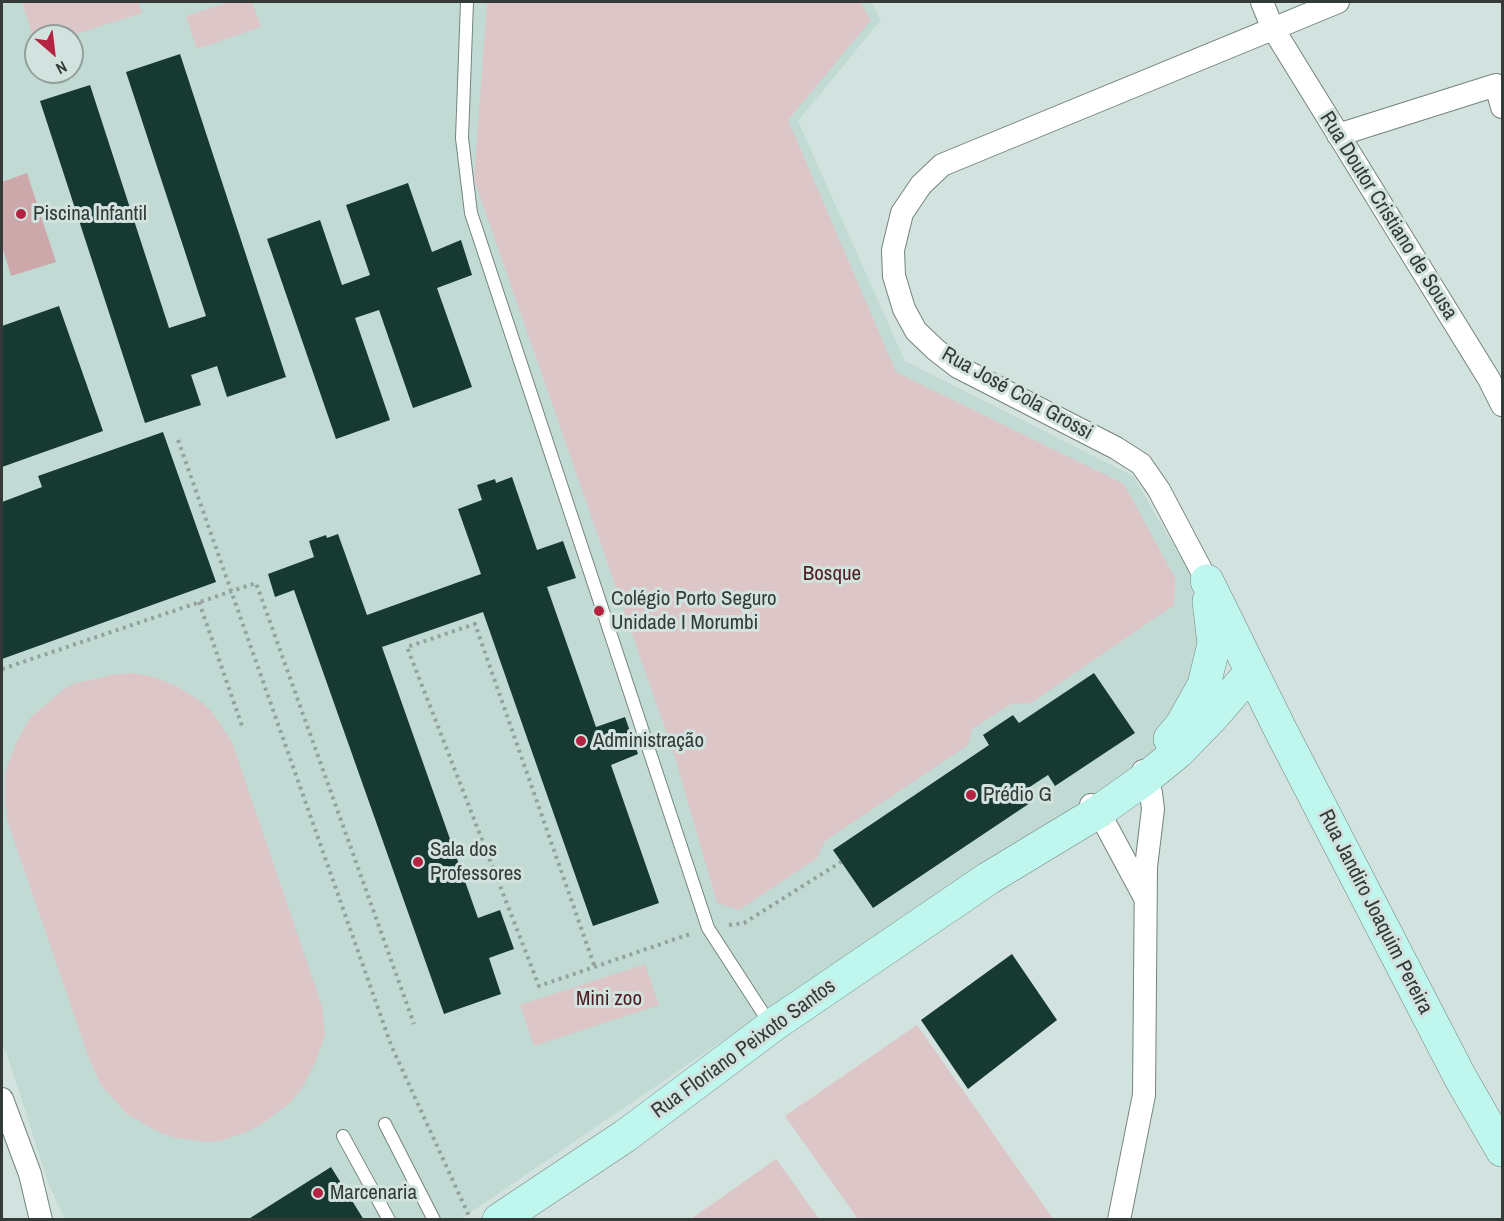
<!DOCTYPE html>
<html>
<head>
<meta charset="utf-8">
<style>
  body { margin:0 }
  #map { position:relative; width:1504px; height:1221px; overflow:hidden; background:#d2e2de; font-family:"Archivo Narrow",sans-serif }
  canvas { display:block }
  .frame { position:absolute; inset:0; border:3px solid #333a38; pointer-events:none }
  .north { position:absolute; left:24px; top:24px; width:60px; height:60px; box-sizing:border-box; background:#d2e2de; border:2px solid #929f9c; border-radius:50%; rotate:152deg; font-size:16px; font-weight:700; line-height:24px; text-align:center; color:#333a38 }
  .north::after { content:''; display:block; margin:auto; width:21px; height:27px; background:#b52343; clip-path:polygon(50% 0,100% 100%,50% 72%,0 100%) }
</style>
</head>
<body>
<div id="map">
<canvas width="1504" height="1221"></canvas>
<div class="frame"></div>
<div class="north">N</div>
</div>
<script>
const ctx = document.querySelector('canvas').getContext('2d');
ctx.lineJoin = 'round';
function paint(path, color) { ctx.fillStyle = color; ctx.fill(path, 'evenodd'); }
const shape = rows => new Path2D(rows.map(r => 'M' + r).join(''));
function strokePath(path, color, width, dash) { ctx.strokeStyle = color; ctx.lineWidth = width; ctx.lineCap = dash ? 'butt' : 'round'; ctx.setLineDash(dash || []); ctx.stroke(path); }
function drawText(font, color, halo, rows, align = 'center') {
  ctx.font = font + ' "Archivo Narrow",sans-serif'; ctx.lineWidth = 6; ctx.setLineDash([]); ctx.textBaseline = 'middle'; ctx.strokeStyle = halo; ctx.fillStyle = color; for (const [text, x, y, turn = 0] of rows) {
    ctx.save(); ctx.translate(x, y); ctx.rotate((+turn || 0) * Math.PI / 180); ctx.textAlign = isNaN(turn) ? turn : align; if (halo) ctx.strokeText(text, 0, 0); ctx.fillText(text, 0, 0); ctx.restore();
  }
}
paint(shape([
  [2,2,871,2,881,20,798,121,905,361,1133,476,1188,570,1206,653,1179,719,1139,766,763,1013,461,1219,65,1219,49,1185,7,1054,2,1046],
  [36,36,72,36,72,72,36,72]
]), '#c1dbd4');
paint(shape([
  [22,2,138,2,142,13,70,36,36,36,36,46],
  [229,2,252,2,261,27,197,49,186,16],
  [487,2,861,3,871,20,788,120,896,372,1124,484,1175,578,1174,605,1031,703,1011,704,972,729,968,745,825,841,817,858,739,910,717,903,674,754,474,179],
  [132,673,154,677,176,686,202,702,212,712,232,742,322,1006,325,1035,316,1061,303,1087,290,1103,266,1121,251,1130,221,1141,207,1142,171,1137,155,1130,127,1114,101,1085,90,1061,7,820,5,802,5,776,8,764,17,741,30,718,65,688,76,683,112,675],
  [645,964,659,1005,534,1046,520,1005],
  [917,1025,1053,1219,858,1219,785,1116],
  [776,1159,819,1219,691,1219]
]), '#ddc6c7');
paint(shape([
  [27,173,56,262,11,276,2,246,2,182]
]), '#cda8aa');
paint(shape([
  [180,54,286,377,227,397,217,366,191,375,201,405,145,423,40,101,90,85,169,328,206,316,126,72],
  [408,183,432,252,461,240,472,275,437,288,472,387,413,408,379,310,355,318,390,420,336,439,267,239,320,220,342,285,370,275,346,205],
  [59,306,103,431,2,467,2,326],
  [163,432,216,582,2,659,2,502,42,487,38,476],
  [512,477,537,550,563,541,576,578,547,587,596,727,625,717,638,754,611,765,659,903,593,926,483,612,382,647,478,918,500,910,514,949,489,958,501,994,444,1014,294,590,275,597,268,574,314,557,309,541,326,535,327,538,338,534,367,615,481,574,458,509,482,500,477,485,495,479,496,483],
  [1094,673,1135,733,1055,786,1048,775,1025,790,1033,801,873,908,833,850,989,745,983,735,1013,715,1019,723],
  [1012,954,1057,1020,968,1089,921,1020],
  [331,1167,364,1220,247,1220]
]), '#163932');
const lane = shape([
  [467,2,462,138,471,213,708,928,763,1013,775,1022],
  [385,1124,434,1220],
  [343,1136,389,1220]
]);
const street = shape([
  [1262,2,1272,27,1489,379,1502,405],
  [1338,135,1496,85,1502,107],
  [1207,581,1159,490,1141,464,1116,448,958,367,936,350,916,331,904,309,894,276,893,250,902,213,921,185,942,165,1338,2],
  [1091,805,1098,812,1108,829,1145,898],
  [2,1099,30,1174,41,1220],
  [1119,1220,1144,1095,1146,867,1153,809,1151,793,1143,771]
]);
const secondary = shape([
  [1207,581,1280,729,1460,1077,1502,1150],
  [1170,739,1181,726,1204,685,1214,644,1209,601],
  [499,1220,625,1136,776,1023,989,878,1098,812,1146,778,1178,752,1213,716,1251,672]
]);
strokePath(lane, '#74837f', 14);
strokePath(street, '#74837f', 24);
strokePath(secondary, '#74837f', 34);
strokePath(shape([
  [178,440,391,1045,469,1216],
  [199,602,242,726],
  [2,669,256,583,414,1024],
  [729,925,744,923,841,862],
  [594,965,475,624,407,647,539,986,690,934]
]), '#94a19e', 4, [3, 4.5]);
strokePath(lane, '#fff', 12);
strokePath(street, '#fff', 22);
strokePath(secondary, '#bff6ed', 33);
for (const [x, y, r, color] of [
  [21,214,6,"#b52343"],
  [599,611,6,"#b52343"],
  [581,741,6,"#b52343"],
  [971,795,6,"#b52343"],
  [418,862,6,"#b52343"],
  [318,1193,6,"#b52343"]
]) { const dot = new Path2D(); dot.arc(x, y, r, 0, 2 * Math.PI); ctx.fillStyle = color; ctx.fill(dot); strokePath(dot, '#d2e2de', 2); }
drawText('21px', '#333a38', '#d2e2de', [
  ["Piscina Infantil",33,214],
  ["Colégio Porto Seguro",611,599],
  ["Unidade I Morumbi",611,623],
  ["Administração",593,741],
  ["Prédio G",983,795],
  ["Sala dos",430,850],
  ["Professores",430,874],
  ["Marcenaria",330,1193]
], 'left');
drawText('21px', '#333a38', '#d2e2de', [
  ["Rua Doutor Cristiano de Sousa",1388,216,58],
  ["Rua José Cola Grossi",1017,394,29],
  ["Rua Jandiro Joaquim Pereira",1375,912,63],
  ["Rua Floriano Peixoto Santos",744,1049,-36]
]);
drawText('21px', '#4d1d23', '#d2e2de', [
  ["Bosque",832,574],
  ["Mini zoo",609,999]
]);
</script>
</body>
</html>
